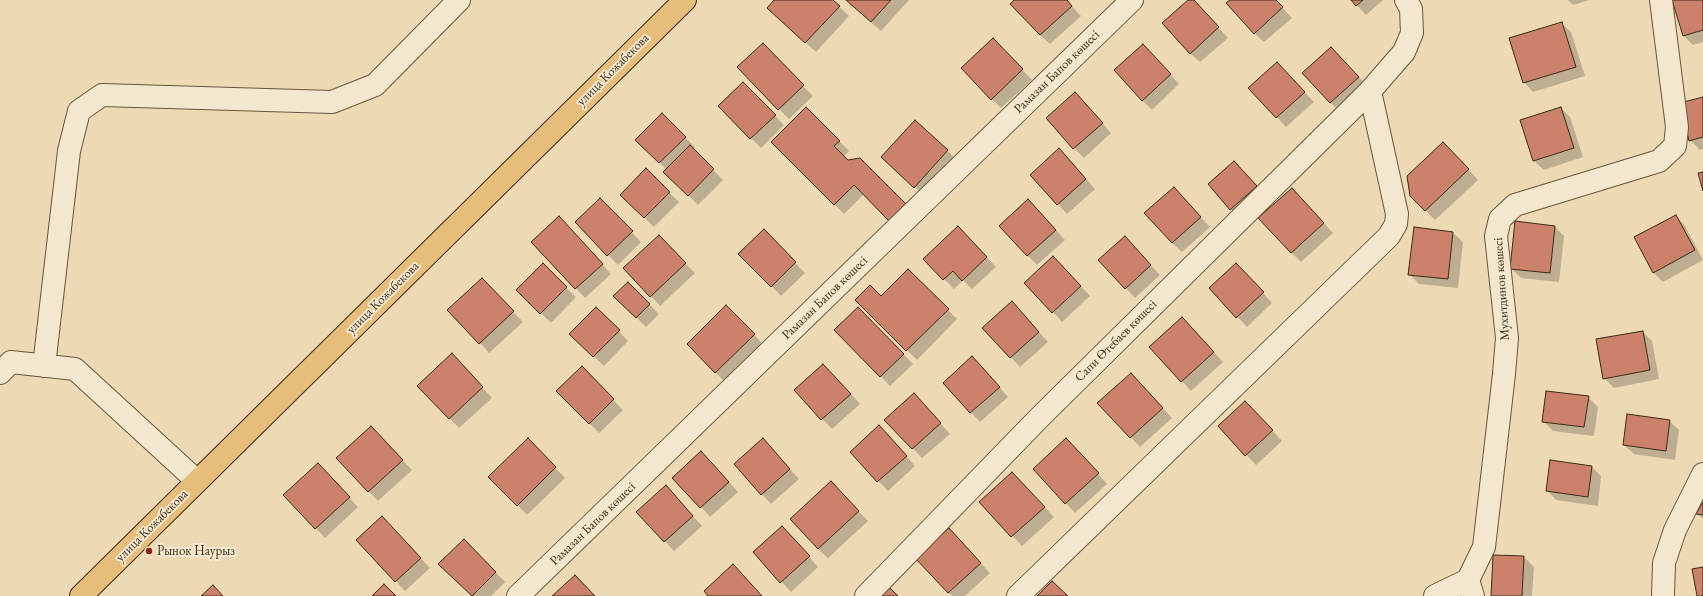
<!DOCTYPE html>
<html>
<head>
<meta charset="utf-8">
<style>
  body { margin:0 }
  canvas { display:block; background:#eddab5 }
</style>
</head>
<body>
<canvas width="1703" height="596"></canvas>
<script>
const ctx = document.querySelector('canvas').getContext('2d');
ctx.lineJoin = 'round';
function paint(path, color) { ctx.fillStyle = color; ctx.fill(path, 'evenodd'); }
const shape = rows => new Path2D(rows.map(r => 'M' + r).join(''));
function strokePath(path, color, width, dash) { ctx.strokeStyle = color; ctx.lineWidth = width; ctx.lineCap = dash ? 'butt' : 'round'; ctx.setLineDash(dash || []); ctx.stroke(path); }
function drawText(font, color, halo, rows, align = 'center') {
  ctx.font = font + ' "EB Garamond",serif'; ctx.lineWidth = 4; ctx.setLineDash([]); ctx.textBaseline = 'middle'; ctx.strokeStyle = halo; ctx.fillStyle = color; for (const [text, x, y, turn = 0] of rows) {
    ctx.save(); ctx.translate(x, y); ctx.rotate((+turn || 0) * Math.PI / 180); ctx.textAlign = isNaN(turn) ? turn : align; if (halo) ctx.strokeText(text, 0, 0); ctx.fillText(text, 0, 0); ctx.restore();
  }
}
paint(shape([
  [775,0,832,0,849,16,816,52,778,17],
  [846,0,909,0,881,31],
  [1015,0,1066,0,1081,16,1050,44,1040,35],
  [1190,0,1193,0,1228,38,1200,62,1190,53],
  [1231,0,1275,0,1292,18,1264,42,1254,33],
  [1352,0,1383,0,1366,15],
  [1568,0,1589,0,1573,5],
  [1673,0,1703,0,1703,42,1693,45,1683,35],
  [1561,23,1571,32,1585,76,1533,92,1524,82],
  [763,45,813,96,789,119,738,67],
  [1003,49,1032,80,1001,108,992,99],
  [1153,55,1179,84,1152,110,1142,100],
  [1341,58,1368,87,1340,112,1330,102],
  [1277,63,1314,102,1286,127,1250,88],
  [743,83,784,125,761,148,719,106],
  [1703,98,1703,149,1700,150,1690,140],
  [1085,103,1111,133,1084,158,1074,148],
  [806,108,849,151,843,157,848,161,859,159,915,214,864,194,844,214,773,142],
  [1561,108,1570,117,1583,157,1544,170,1534,161,1521,121],
  [662,115,695,147,692,149,723,180,698,205,665,172,667,170,637,140],
  [915,121,957,160,925,196,892,167],
  [1453,153,1478,180,1435,220,1411,196],
  [1069,159,1095,189,1067,214,1058,204],
  [646,170,679,202,654,227,621,195],
  [1244,172,1266,197,1240,218,1231,209],
  [1183,198,1210,227,1182,252,1172,243],
  [600,199,641,242,618,265,576,222],
  [1301,199,1333,233,1301,262,1291,252],
  [1038,210,1065,240,1037,265,1027,255],
  [1676,216,1685,226,1703,260,1663,282,1653,272],
  [568,227,611,274,585,298,533,242],
  [1555,227,1564,236,1559,282,1521,278,1511,268],
  [1415,228,1453,233,1463,242,1458,288,1419,284,1409,274],
  [764,231,805,273,781,296,740,254],
  [968,237,996,267,972,289,963,280,954,289,925,259],
  [668,246,695,273,660,306,651,296],
  [1134,247,1160,275,1135,298,1126,288],
  [543,265,576,297,551,323,518,290],
  [1063,267,1090,296,1062,322,1053,312],
  [908,270,957,319,917,360,856,300,881,297],
  [1246,274,1272,303,1247,327,1210,288],
  [628,283,659,314,646,327,615,296],
  [491,289,523,322,489,353,480,343],
  [726,306,763,344,725,382,688,344],
  [596,308,628,341,604,366,570,334],
  [858,308,913,364,890,386,835,330],
  [1021,312,1048,342,1020,367,1011,357],
  [1191,328,1223,362,1191,391,1150,347],
  [1643,332,1652,341,1659,379,1614,388,1604,378],
  [461,364,492,398,459,428,418,386],
  [982,367,1008,397,980,422,944,383],
  [582,368,623,410,599,433,558,391],
  [833,374,860,404,832,429,795,390],
  [1140,384,1172,418,1140,447,1099,403],
  [1588,397,1598,407,1594,436,1553,431,1543,421],
  [923,404,950,434,922,458,886,420],
  [1255,412,1282,441,1256,465,1219,426],
  [1669,421,1679,430,1675,460,1634,454,1624,445],
  [889,436,915,466,888,491,851,452],
  [380,437,412,470,378,501,338,459],
  [528,440,565,478,527,515,490,477],
  [772,449,799,479,771,504,762,494],
  [1076,449,1107,484,1075,513,1066,503],
  [711,462,738,492,710,517,701,507],
  [1592,467,1601,476,1598,506,1556,500,1547,490],
  [327,474,358,507,325,538,285,495],
  [1022,483,1054,517,1022,546,981,502],
  [840,492,868,521,828,558,818,549],
  [675,496,702,526,674,551,665,541],
  [1703,504,1703,519,1698,514],
  [391,527,430,568,405,591,396,581],
  [792,537,818,567,791,592,754,552],
  [958,539,990,573,965,596,952,596,917,558],
  [464,540,505,582,491,596,472,596,440,564],
  [1524,557,1534,567,1532,596,1492,596]
]), '#0003');
const building = shape([
  [774,0,833,0,840,6,805,43,767,8,774,0],
  [846,0,891,0,871,22,846,0],
  [1014,0,1067,0,1072,6,1040,35,1010,4,1014,0],
  [1188,0,1194,0,1219,27,1190,54,1162,23,1188,0],
  [1230,0,1276,0,1283,7,1254,34,1226,3,1230,0],
  [1351,0,1363,0,1356,6,1351,0],
  [1672,0,1703,0,1703,30,1683,36,1672,0],
  [1562,22,1576,67,1523,83,1509,38,1562,22],
  [993,38,1023,69,991,100,961,68,993,38],
  [763,43,804,85,778,110,737,67,763,43],
  [1143,44,1171,74,1142,101,1114,70,1143,44],
  [1331,47,1359,77,1330,103,1302,73,1331,47],
  [1277,62,1305,92,1276,118,1248,88,1277,62],
  [743,82,776,115,750,139,718,106,743,82],
  [1075,92,1103,123,1073,149,1046,118,1075,92],
  [1703,97,1703,137,1689,141,1680,103,1703,97],
  [806,107,840,141,834,146,848,160,860,158,906,204,889,221,854,185,834,205,771,142,806,107],
  [1561,107,1574,148,1533,161,1520,120,1561,107],
  [662,113,686,137,659,163,635,140,662,113],
  [915,120,948,150,914,188,881,157,915,120],
  [1443,142,1469,169,1425,211,1410,196,1407,176,1443,142],
  [690,145,714,169,688,196,663,172,690,145],
  [1059,148,1086,179,1057,205,1030,175,1059,148],
  [1234,161,1257,186,1230,210,1208,184,1234,161],
  [646,168,670,192,644,218,620,195,646,168],
  [1703,172,1703,191,1698,173,1703,172],
  [1174,187,1201,217,1172,243,1144,213,1174,187],
  [1292,188,1324,223,1291,253,1258,218,1292,188],
  [600,198,633,231,607,256,575,222,600,198],
  [1028,199,1056,230,1027,256,999,226,1028,199],
  [1676,215,1695,250,1653,273,1634,237,1676,215],
  [559,216,603,264,575,289,531,242,559,216],
  [1515,221,1555,226,1550,273,1510,269,1515,221],
  [958,226,987,257,962,281,953,271,943,280,923,259,958,226],
  [1414,227,1453,232,1448,279,1408,275,1414,227],
  [764,229,796,262,771,287,738,254,764,229],
  [659,235,686,263,650,297,623,268,659,235],
  [1125,236,1151,265,1125,289,1098,260,1125,236],
  [1053,256,1081,286,1052,313,1024,283,1053,256],
  [543,263,567,287,540,314,516,290,543,263],
  [1236,263,1264,292,1236,318,1209,288,1236,263],
  [908,269,949,309,906,351,855,300,870,285,881,296,908,269],
  [482,278,514,311,479,344,447,310,482,278],
  [628,282,650,304,636,318,613,296,628,282],
  [1012,301,1039,332,1010,358,982,328,1012,301],
  [726,305,755,334,715,373,687,344,726,305],
  [596,307,620,330,593,357,569,334,596,307],
  [858,307,904,354,880,377,834,330,858,307],
  [1182,317,1214,352,1181,382,1149,347,1182,317],
  [1643,331,1650,370,1603,379,1596,339,1643,331],
  [452,353,483,387,449,419,417,386,452,353],
  [972,356,1000,387,970,413,943,383,972,356],
  [823,364,851,394,821,420,794,390,823,364],
  [582,366,614,399,589,424,556,391,582,366],
  [1131,373,1163,408,1130,438,1097,403,1131,373],
  [1546,391,1589,396,1584,427,1542,422,1546,391],
  [914,393,941,423,912,449,884,420,914,393],
  [1245,401,1273,430,1245,456,1218,426,1245,401],
  [1627,414,1670,420,1666,451,1623,445,1627,414],
  [879,425,907,456,877,482,850,452,879,425],
  [371,426,403,460,368,492,336,458,371,426],
  [528,438,556,467,517,506,488,477,528,438],
  [763,438,790,469,761,495,734,464,763,438],
  [1066,438,1099,473,1065,504,1033,469,1066,438],
  [701,451,729,482,700,508,672,478,701,451],
  [1550,460,1592,466,1588,497,1546,491,1550,460],
  [318,463,350,497,315,529,283,495,318,463],
  [1012,472,1045,507,1011,537,979,502,1012,472],
  [831,481,859,511,818,549,790,519,831,481],
  [666,485,693,516,664,542,636,512,666,485],
  [1703,502,1703,515,1696,514,1703,502],
  [382,516,421,558,395,582,356,540,382,516],
  [782,526,810,556,780,583,753,552,782,526],
  [949,528,981,563,948,593,915,558,949,528],
  [464,539,496,572,472,596,438,564,464,539],
  [1493,555,1524,556,1522,596,1491,596,1493,555],
  [733,564,762,596,708,596,704,591,733,564],
  [1703,567,1703,596,1697,596,1692,569,1703,567],
  [575,575,595,596,552,596,575,575],
  [1052,581,1068,596,1037,596,1052,581],
  [384,584,396,596,372,596,384,584],
  [213,585,223,596,201,596,213,585],
  [888,586,898,596,878,596,888,586]
]);
paint(building, '#cc826a');
strokePath(building, '#3c2a15', 1);
const minor = shape([
  [44,366,69,151,79,111,102,95,332,102,375,85,459,0],
  [0,373,11,362,75,369,197,481],
  [518,596,1132,0],
  [866,596,1040,417,1370,91],
  [1018,596,1389,236,1396,224,1397,214,1370,91,1404,52,1412,33,1411,9,1406,0],
  [1435,596,1468,580],
  [1473,596,1468,580,1484,547,1504,374,1507,338,1496,236,1500,219,1515,205,1659,161,1675,146,1677,127,1661,0],
  [1663,596,1664,563,1675,530,1703,474]
]);
const major = shape([
  [81,596,685,0]
]);
strokePath(minor, '#68563d', 24);
strokePath(major, '#3c2a15', 24);
strokePath(minor, '#f3e7cf', 22);
strokePath(major, '#e6bd7a', 22);
for (const [x, y, r, color] of [
  [149,551,4,"#8f2418"]
]) { const dot = new Path2D(); dot.arc(x, y, r, 0, 2 * Math.PI); ctx.fillStyle = color; ctx.fill(dot); strokePath(dot, '#f3e7cf', 1.5); }
drawText('13px', '#3c2a15', '#f3e7cf', [
  ["улица Кожабекова",613,70,-45],
  ["Рамазан Бапов көшесі",1057,72,-44],
  ["Мухитдинов көшесі",1502,289,-94],
  ["улица Кожабекова",383,298,-45],
  ["Рамазан Бапов көшесі",825,298,-44],
  ["Сапи Өтебаев көшесі",1116,341,-45],
  ["Рамазан Бапов көшесі",593,524,-44],
  ["улица Кожабекова",152,526,-45]
]);
drawText('13px', '#3c2a15', '#f3e7cf', [
  ["Рынок Наурыз",157,551]
], 'left');
</script>
</body>
</html>
